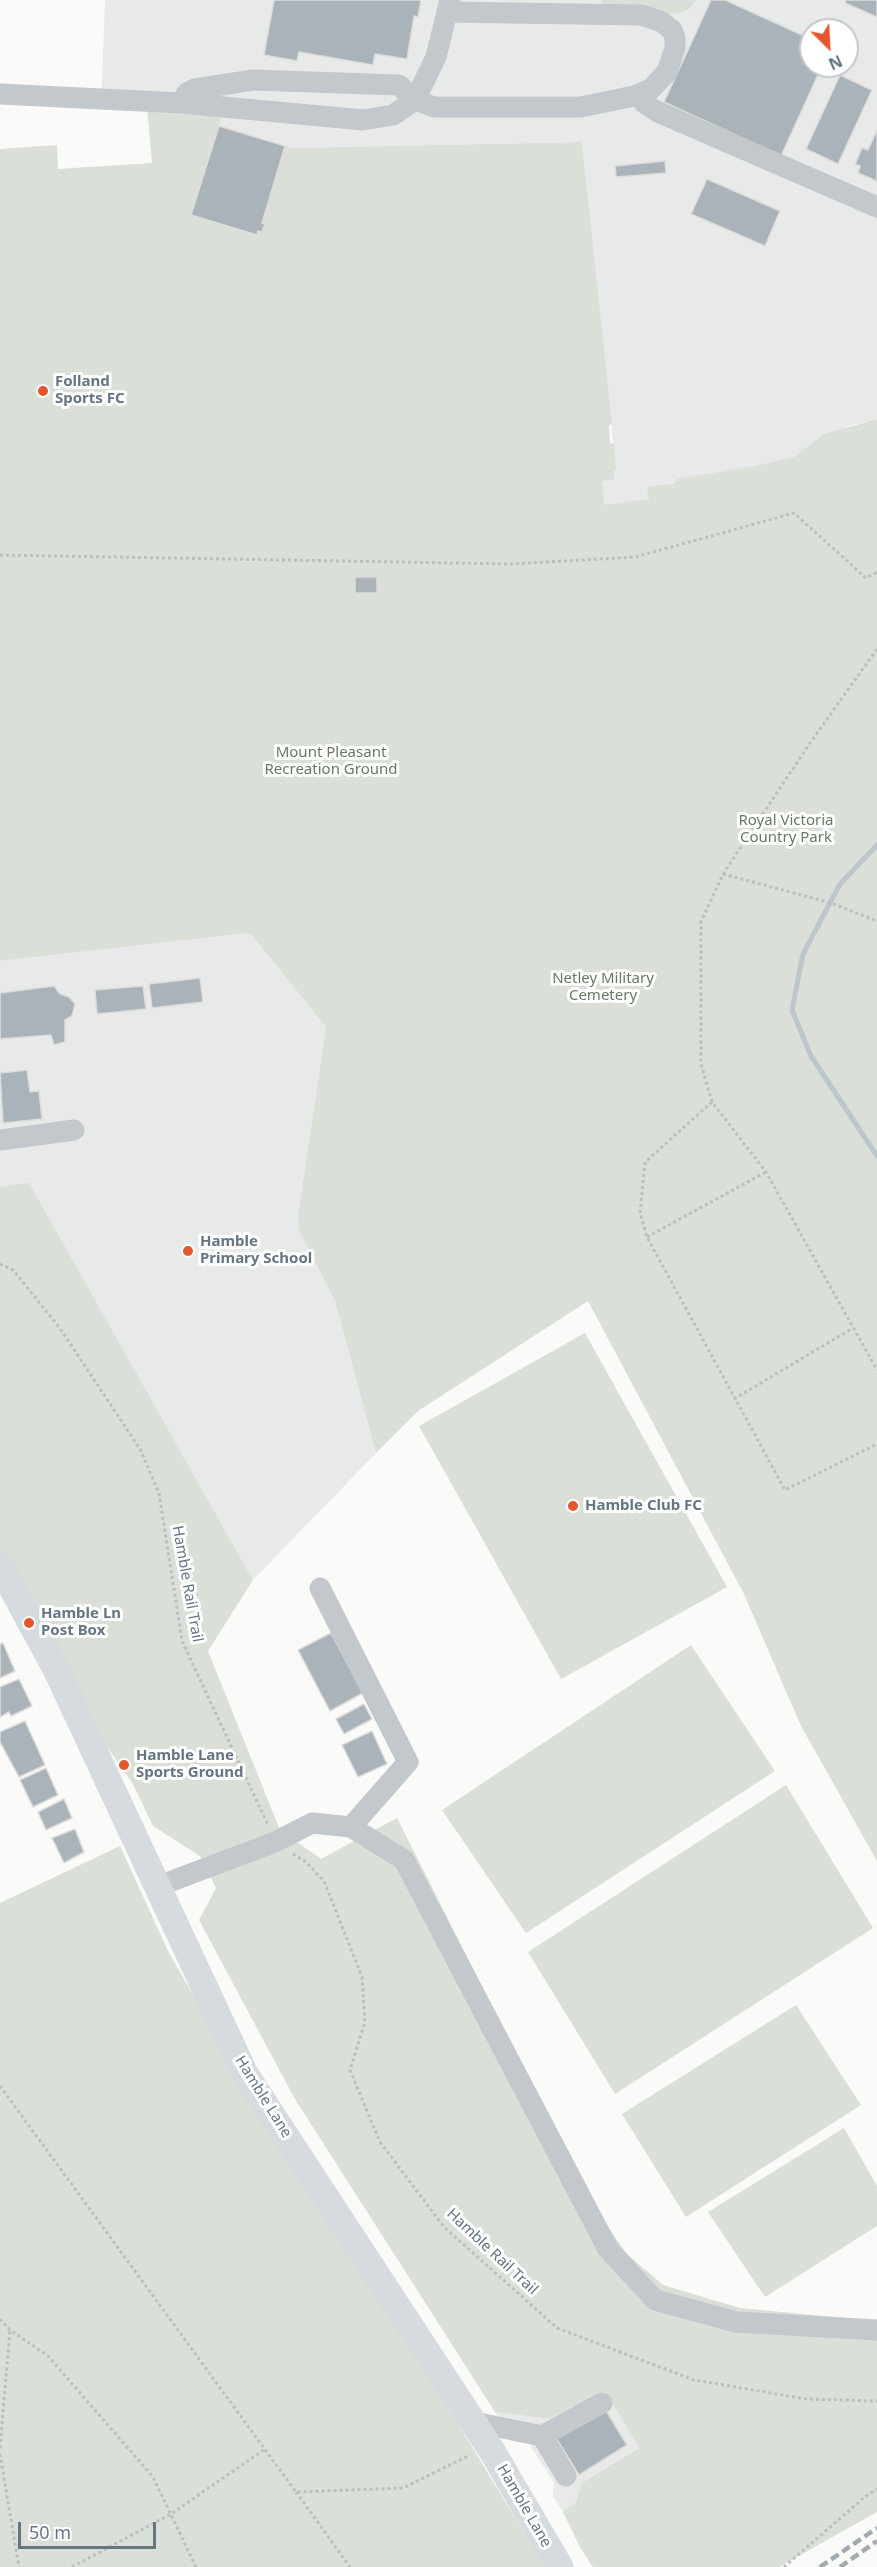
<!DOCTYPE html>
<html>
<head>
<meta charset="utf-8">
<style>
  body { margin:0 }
  #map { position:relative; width:877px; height:2567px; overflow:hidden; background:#fafaf8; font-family:"Noto Sans",sans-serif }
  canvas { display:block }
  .north { position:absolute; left:799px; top:18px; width:60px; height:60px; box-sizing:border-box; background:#fff; border:2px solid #c1c8cd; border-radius:50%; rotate:156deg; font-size:16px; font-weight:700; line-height:24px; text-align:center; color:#657683 }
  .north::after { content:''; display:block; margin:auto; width:21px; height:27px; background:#e4572e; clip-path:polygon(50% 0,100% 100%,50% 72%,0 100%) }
  .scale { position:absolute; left:18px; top:2522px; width:138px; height:27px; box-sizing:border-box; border:3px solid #657683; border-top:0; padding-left:8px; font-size:18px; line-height:21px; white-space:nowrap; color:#657683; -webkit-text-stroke:4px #fff; paint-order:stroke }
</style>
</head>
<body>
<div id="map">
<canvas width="877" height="2567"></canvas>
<div class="north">N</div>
<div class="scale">50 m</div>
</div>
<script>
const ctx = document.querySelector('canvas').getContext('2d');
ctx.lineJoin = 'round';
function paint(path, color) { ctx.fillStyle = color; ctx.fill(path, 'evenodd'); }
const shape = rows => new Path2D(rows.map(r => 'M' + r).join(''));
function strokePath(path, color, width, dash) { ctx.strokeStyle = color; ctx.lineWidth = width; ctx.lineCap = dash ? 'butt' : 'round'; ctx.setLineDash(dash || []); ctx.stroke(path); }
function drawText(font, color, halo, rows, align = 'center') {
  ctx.font = font + ' "Noto Sans",sans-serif'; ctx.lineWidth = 6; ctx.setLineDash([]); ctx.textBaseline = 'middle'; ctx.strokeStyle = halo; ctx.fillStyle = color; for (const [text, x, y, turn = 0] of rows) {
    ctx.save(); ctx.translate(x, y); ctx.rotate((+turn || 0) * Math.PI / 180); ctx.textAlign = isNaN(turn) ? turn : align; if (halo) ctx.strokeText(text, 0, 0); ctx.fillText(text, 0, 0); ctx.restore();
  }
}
paint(shape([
  [105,0,877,0,877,419,848,426,797,460,648,487,649,499,558,517,616,470,582,142,292,148,219,126,221,117,101,107],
  [811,30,847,30,847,66,811,66],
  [250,933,326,1027,298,1215,299,1231,335,1301,376,1453,253,1580,29,1184,0,1187,0,961],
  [605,2391,639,2448,583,2483,576,2502,563,2512,553,2496,554,2483,528,2442,511,2438,495,2412,549,2419]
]), '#e8e9e9');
paint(shape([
  [600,0,696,0,689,9,679,13,666,14,604,5],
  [147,108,221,117,219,126,292,148,582,142,612,424,609,425,610,443,614,444,616,470,614,471,614,479,602,481,604,505,649,499,647,487,674,483,678,479,750,467,794,457,824,434,877,419,877,1861,801,1726,744,1594,588,1301,418,1411,376,1453,335,1301,299,1231,298,1215,326,1027,250,933,0,961,0,149,57,145,58,169,152,163],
  [29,1183,253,1580,208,1651,280,1830,321,1859,397,1818,593,2206,627,2254,663,2285,740,2308,877,2321,877,2512,779,2567,593,2567,581,2549,563,2512,576,2502,582,2483,639,2448,605,2391,549,2419,495,2412,295,2099,199,1920,216,1888,200,1856,153,1826,133,1784,106,1745,0,1566,0,1187],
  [585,1333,727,1587,561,1679,419,1426],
  [691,1645,775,1771,526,1933,442,1810],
  [786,1785,873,1928,615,2094,528,1952],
  [120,1846,169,1953,257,2105,455,2419,545,2567,0,2567,0,1903],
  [796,2005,861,2105,686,2217,622,2114],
  [844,2128,877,2186,877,2226,765,2297,708,2212]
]), '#dadfd7');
strokePath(shape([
  [877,845,840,884,803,954,792,1010,811,1056,877,1156]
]), '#bbc7cb', 5);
const building = shape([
  [274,0,421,0,418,17,414,16,407,59,375,54,373,65,299,52,297,61,264,55,274,0],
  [711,0,725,0,811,39,811,66,822,66,781,156,664,102,711,0],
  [846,0,877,0,877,17,845,3,846,0],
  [840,75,872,90,838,164,806,149,840,75],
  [219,126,285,146,262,223,265,224,262,232,258,231,257,235,191,215,219,126],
  [877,130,877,181,858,173,860,166,855,164,862,148,868,150,877,130],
  [665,161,666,173,616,177,615,166,665,161],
  [707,179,780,211,765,246,691,214,707,179],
  [355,577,377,577,377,593,355,593,355,577],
  [200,978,203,1002,152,1008,149,984,200,978],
  [54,986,60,994,69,997,75,1004,72,1016,65,1020,65,1042,54,1045,51,1035,0,1039,0,993,54,986],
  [143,986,146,1009,97,1014,95,990,143,986],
  [27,1070,30,1092,39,1091,42,1119,3,1123,0,1073,27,1070],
  [331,1633,363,1693,330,1711,298,1650,331,1633],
  [3,1643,15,1671,0,1678,0,1644,3,1643],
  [19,1679,32,1706,11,1716,9,1712,0,1717,0,1687,19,1679],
  [364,1704,372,1719,344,1734,336,1719,364,1704],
  [25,1721,45,1765,19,1777,0,1742,0,1732,25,1721],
  [372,1731,387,1764,358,1777,342,1745,372,1731],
  [46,1768,58,1795,33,1807,20,1780,46,1768],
  [64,1799,72,1818,46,1830,38,1812,64,1799],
  [75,1829,84,1852,64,1863,52,1838,75,1829],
  [605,2409,627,2445,579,2475,556,2438,605,2409]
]);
paint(building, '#aab3b9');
strokePath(building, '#dcdcda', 1.5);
strokePath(shape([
  [0,555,511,564,635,557,794,513,866,578,877,572],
  [877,649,810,743,723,874,701,922,701,1064,712,1102,766,1172,877,1370],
  [723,874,831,903,877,921],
  [712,1102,645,1162,640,1213,647,1237,785,1490,877,1444],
  [647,1237,766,1172],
  [0,1264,13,1270,59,1327,140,1449,159,1493,182,1641,268,1825],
  [734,1399,853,1328],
  [293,1854,306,1862,324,1881,362,1977,365,2022,350,2070,380,2142,444,2227,557,2328,694,2380,806,2399,877,2401],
  [0,2086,296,2492,403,2488,468,2456],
  [0,2319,10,2330,48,2356,153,2477,196,2567],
  [0,2448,10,2330],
  [0,2454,19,2567],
  [296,2492,350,2567],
  [72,2567,171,2514,265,2449],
  [784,2567,866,2496,877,2489]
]), '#bbbfc2', 3, [3, 3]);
strokePath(shape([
  [0,94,181,103,363,120,393,115,415,100,434,107,581,107,634,96,651,89,667,72,675,48,675,38,672,30,662,22,642,15,447,12],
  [639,95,644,103,658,112,877,207],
  [181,103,187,93,195,89,253,80,399,85,415,100,436,57,450,0],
  [0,1140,74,1130],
  [320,1588,408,1762,351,1827],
  [156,1887,275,1842,312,1823,351,1827,404,1860,608,2249,655,2300,736,2322,877,2330],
  [474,2422,542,2436,566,2476],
  [542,2436,602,2403]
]), '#c3c8cc', 21);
strokePath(shape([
  [0,1566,56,1669,245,2074,492,2451,560,2567]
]), '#d6dbdf', 27);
strokePath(shape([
  [820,2567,877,2528],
  [840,2567,877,2541]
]), '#a2aab0', 4.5, [9, 4.5]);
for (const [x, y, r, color] of [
  [43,391,6,"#e4572e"],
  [188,1251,6,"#e4572e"],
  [573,1506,6,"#e4572e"],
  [29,1623,6,"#e4572e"],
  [124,1765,6,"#e4572e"]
]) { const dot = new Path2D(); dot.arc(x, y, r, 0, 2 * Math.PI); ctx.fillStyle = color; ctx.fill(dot); strokePath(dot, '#fff', 2); }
drawText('bold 15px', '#657683', '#fff', [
  ["Folland",55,382],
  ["Sports FC",55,399],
  ["Hamble",200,1242],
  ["Primary School",200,1259],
  ["Hamble Club FC",585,1506],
  ["Hamble Ln",41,1614],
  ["Post Box",41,1631],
  ["Hamble Lane",136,1756],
  ["Sports Ground",136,1773]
], 'left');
drawText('15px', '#687a64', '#fff', [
  ["Mount Pleasant",331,753],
  ["Recreation Ground",331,770],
  ["Royal Victoria",786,821],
  ["Country Park",786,838],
  ["Netley Military",603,979],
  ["Cemetery",603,996]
]);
drawText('15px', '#657683', '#fff', [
  ["Hamble Rail Trail",187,1584,80],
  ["Hamble Lane",263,2097,58],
  ["Hamble Rail Trail",492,2252,43],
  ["Hamble Lane",524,2506,60]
]);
</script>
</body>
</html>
